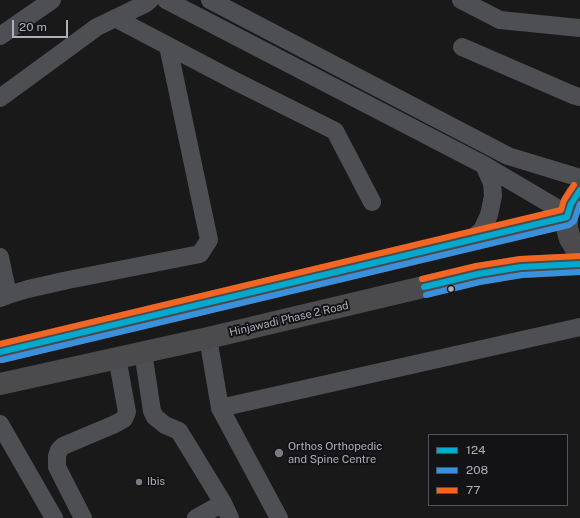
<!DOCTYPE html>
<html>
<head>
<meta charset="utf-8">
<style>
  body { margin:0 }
  #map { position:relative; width:580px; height:518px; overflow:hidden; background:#19191a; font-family:"Public Sans",sans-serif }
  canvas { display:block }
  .legend { position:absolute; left:428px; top:434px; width:140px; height:72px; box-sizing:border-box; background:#131316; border:1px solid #505258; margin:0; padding:5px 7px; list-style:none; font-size:12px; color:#abb0ba }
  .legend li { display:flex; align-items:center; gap:8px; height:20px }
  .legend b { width:20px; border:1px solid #505258 }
  .scale { position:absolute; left:12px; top:20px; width:56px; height:18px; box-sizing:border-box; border:2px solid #abb0ba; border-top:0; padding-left:5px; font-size:12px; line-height:14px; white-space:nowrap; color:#abb0ba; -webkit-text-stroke:3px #131316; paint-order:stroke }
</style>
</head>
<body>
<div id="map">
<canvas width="580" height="518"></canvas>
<ul class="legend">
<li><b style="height:5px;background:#00a9ce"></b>124</li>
<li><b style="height:5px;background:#3a90db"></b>208</li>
<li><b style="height:5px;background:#f26522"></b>77</li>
</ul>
<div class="scale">20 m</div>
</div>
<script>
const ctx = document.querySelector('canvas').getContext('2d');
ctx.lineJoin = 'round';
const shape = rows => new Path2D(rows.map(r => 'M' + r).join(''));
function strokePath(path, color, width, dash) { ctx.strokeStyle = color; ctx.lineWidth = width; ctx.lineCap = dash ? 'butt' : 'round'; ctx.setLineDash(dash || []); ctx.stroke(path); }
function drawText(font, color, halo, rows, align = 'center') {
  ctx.font = font + ' "Public Sans",sans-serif'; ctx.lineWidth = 4; ctx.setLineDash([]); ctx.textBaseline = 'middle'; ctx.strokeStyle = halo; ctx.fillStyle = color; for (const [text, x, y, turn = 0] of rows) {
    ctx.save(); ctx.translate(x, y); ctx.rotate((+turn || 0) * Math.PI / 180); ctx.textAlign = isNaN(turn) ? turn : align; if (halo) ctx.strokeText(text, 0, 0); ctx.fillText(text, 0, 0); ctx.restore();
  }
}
strokePath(shape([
  [166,0,484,165,567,214],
  [210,0,508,156,580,178],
  [461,0,500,20,580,28],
  [115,18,235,81,335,131,372,202],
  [0,36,52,0],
  [462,47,573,95,580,97],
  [0,98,97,27,145,4,150,0],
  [471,240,482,230,489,215,493,196,492,183,484,165],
  [0,257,8,295,0,298],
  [8,295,28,289,68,280,200,254,209,240,168,46],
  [208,338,220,408,279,518],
  [143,352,152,411,155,417,165,425,179,431,223,503,196,518],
  [220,408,580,327],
  [0,424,54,518],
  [223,503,230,518],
  [83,518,57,467,57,456,59,450,63,446,115,424,124,419,127,412,117,357]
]), '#4d4f53', 18);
strokePath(shape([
  [580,190,576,195,571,204,567,217,567,228,570,239,580,255],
  [0,352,434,249,567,217],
  [0,384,208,338,478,274,521,267,580,264]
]), '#4b4b4e', 22);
strokePath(shape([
  [424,287,478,274,521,267,580,264],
  [0,352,567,217,571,204,580,190]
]), '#00a9ce', 6);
strokePath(shape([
  [426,295,480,282,522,275,580,272],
  [2,360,569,225,574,221,580,204]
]), '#3a90db', 6);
strokePath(shape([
  [422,279,476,266,520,259,580,256],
  [0,344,561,210,564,200,574,185]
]), '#f26522', 6);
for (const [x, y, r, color] of [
  [451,289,3.5,"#abb0ba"],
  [279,453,5,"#787b82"],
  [139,482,4,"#787b82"]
]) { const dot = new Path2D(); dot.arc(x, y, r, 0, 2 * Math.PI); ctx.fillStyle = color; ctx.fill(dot); strokePath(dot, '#131316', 1.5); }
drawText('11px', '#abb0ba', '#131316', [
  ["Hinjawadi Phase 2 Road",289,319,-13]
]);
drawText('11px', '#abb0ba', '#131316', [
  ["Orthos Orthopedic",288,447],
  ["and Spine Centre",288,460],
  ["Ibis",147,482]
], 'left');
</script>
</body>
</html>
